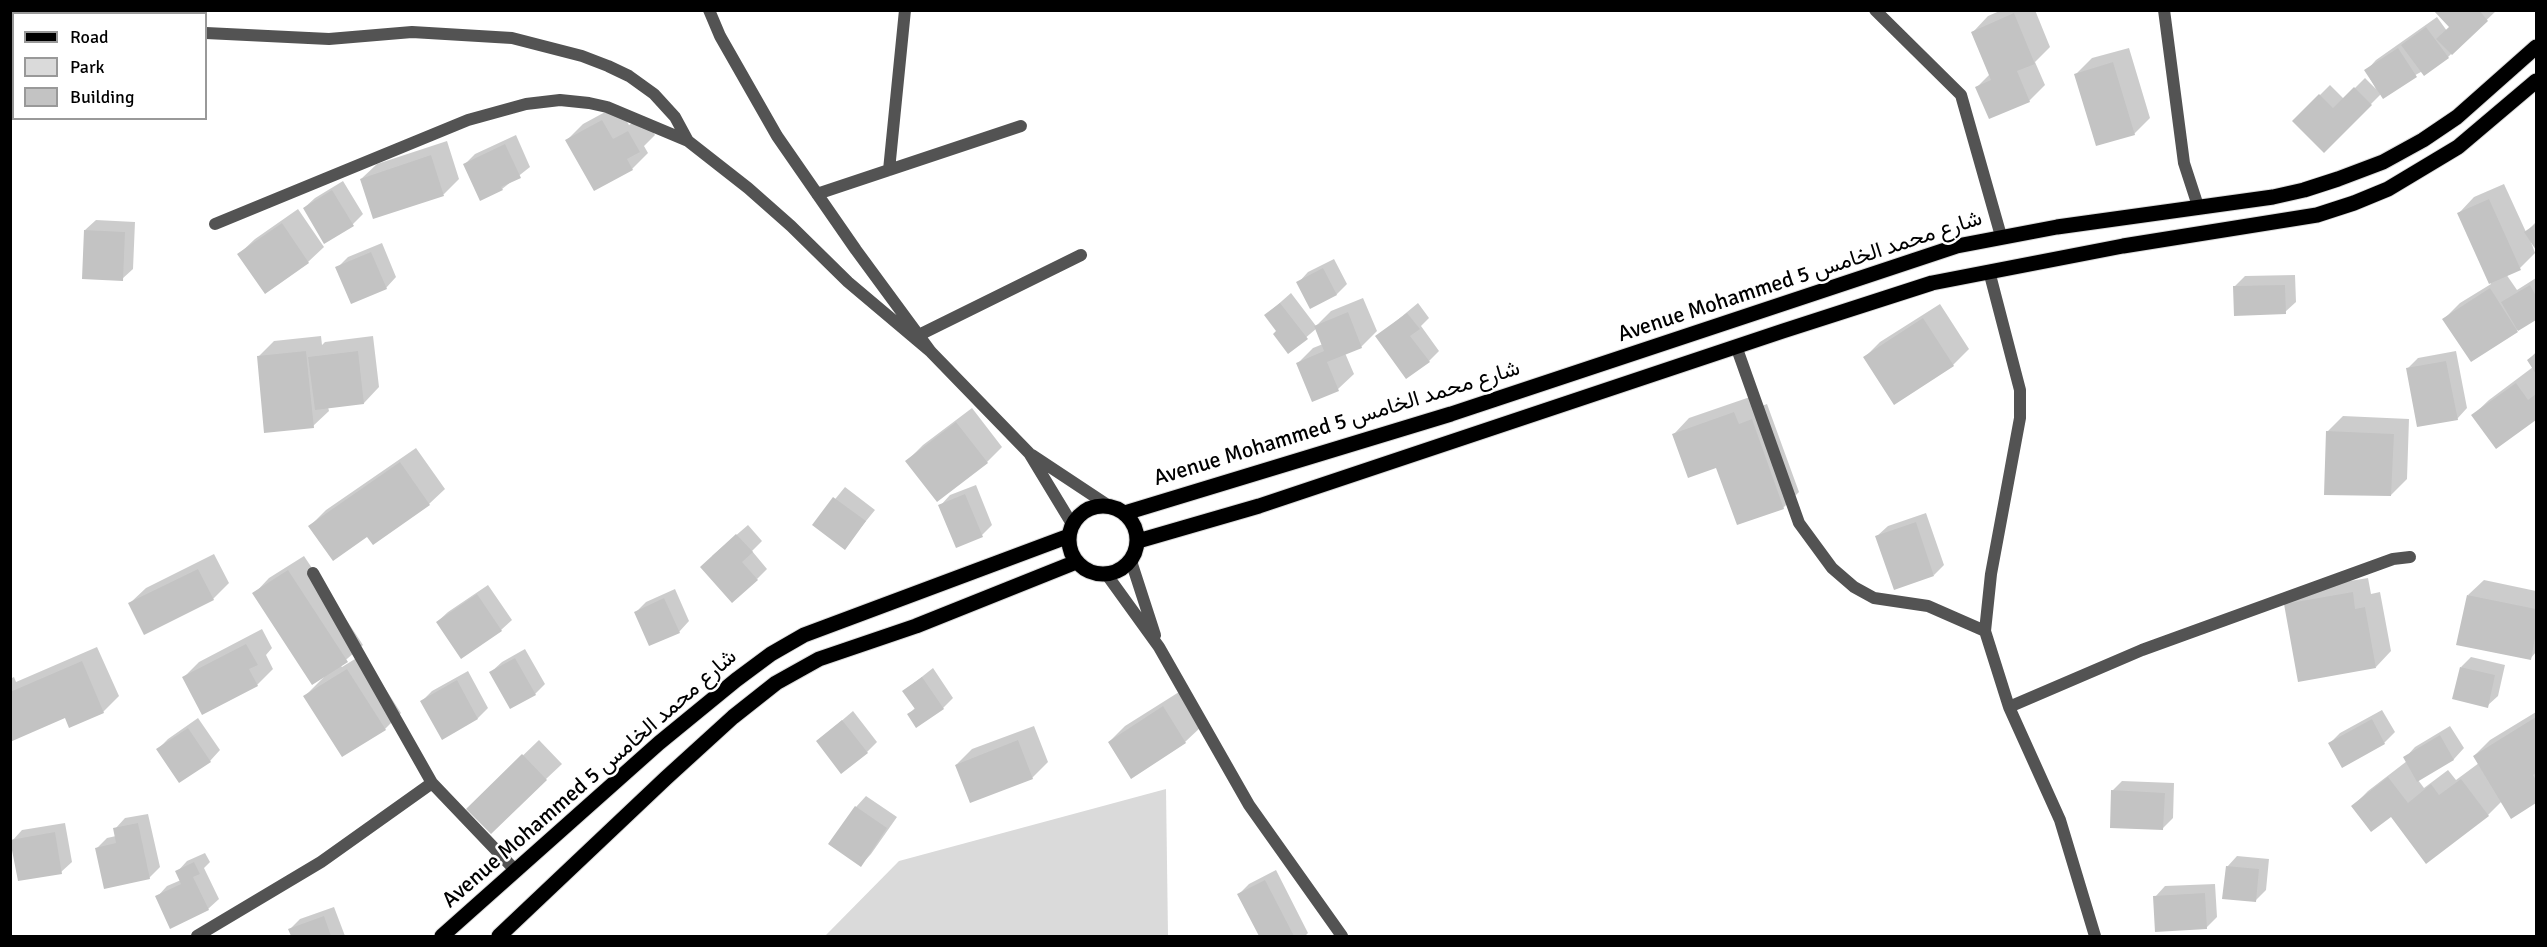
<!DOCTYPE html>
<html>
<head>
<meta charset="utf-8">
<style>
  body { margin:0 }
  #map { position:relative; width:2547px; height:947px; overflow:hidden; background:#fff; font-family:Signika,sans-serif }
  canvas { display:block }
  .frame { position:absolute; inset:0; border:12px solid #000; pointer-events:none }
  .legend { position:absolute; left:12px; top:12px; width:195px; height:108px; box-sizing:border-box; background:#fff; border:2px solid #999; margin:0; padding:8px 10px; list-style:none; font-size:18px; color:#000 }
  .legend li { display:flex; align-items:center; gap:12px; height:30px }
  .legend b { width:30px; border:2px solid #999 }
</style>
</head>
<body>
<div id="map">
<canvas width="2547" height="947"></canvas>
<div class="frame"></div>
<ul class="legend">
<li><b style="height:8px;background:#000"></b>Road</li>
<li><b style="height:16px;background:#dadada"></b>Park</li>
<li><b style="height:16px;background:#c3c3c3"></b>Building</li>
</ul>
</div>
<script>
const ctx = document.querySelector('canvas').getContext('2d');
ctx.lineJoin = 'round';
function paint(path, color) { ctx.fillStyle = color; ctx.fill(path, 'evenodd'); }
const shape = rows => new Path2D(rows.map(r => 'M' + r).join(''));
function strokePath(path, color, width, dash) { ctx.strokeStyle = color; ctx.lineWidth = width; ctx.lineCap = dash ? 'butt' : 'round'; ctx.setLineDash(dash || []); ctx.stroke(path); }
function drawText(font, color, halo, rows, align = 'center') {
  ctx.font = font + ' Signika,Vazirmatn,sans-serif'; ctx.lineWidth = 5; ctx.setLineDash([]); ctx.textBaseline = 'middle'; ctx.strokeStyle = halo; ctx.fillStyle = color; for (const [text, x, y, turn = 0] of rows) {
    ctx.save(); ctx.translate(x, y); ctx.rotate((+turn || 0) * Math.PI / 180); ctx.textAlign = isNaN(turn) ? turn : align; if (halo) ctx.strokeText(text, 0, 0); ctx.fillText(text, 0, 0); ctx.restore();
  }
}
paint(shape([
  [1166,789,1168,936,825,936,899,861]
]), '#dadada');
paint(shape([
  [10,10,27,10,26,14,14,14,14,45,11,47],
  [37,10,59,10,68,14,34,14],
  [2002,10,2035,10,2050,47,2035,62,2045,85,2029,101,1977,87,1990,74,1973,32,1988,16],
  [2435,10,2497,10,2448,57,2381,94,2324,151,2294,121,2330,85,2344,99,2365,78,2376,89,2366,71,2376,60,2437,17,2447,31,2451,27],
  [2129,48,2150,118,2134,134,2076,74,2092,58],
  [618,105,629,125,644,116,655,135,644,146,648,153,632,169,567,140,583,124],
  [516,135,530,167,502,189,465,164,475,154],
  [447,141,459,179,444,194,374,217,361,179,377,164],
  [343,181,363,214,353,224,325,242,304,208,315,198],
  [2504,184,2526,232,2536,222,2536,248,2531,242,2535,253,2520,268,2506,274,2517,290,2536,278,2536,318,2471,360,2444,319,2460,303,2491,284,2459,213,2474,197],
  [298,209,324,247,308,262,239,254,255,239],
  [96,220,135,222,133,269,122,279,85,230],
  [382,243,396,277,386,288,337,268,348,257],
  [1334,259,1347,284,1337,294,1311,307,1298,283,1308,272],
  [2295,275,2296,302,2285,312,2234,287,2245,276],
  [1291,293,1316,326,1331,311,1363,298,1377,331,1361,347,1345,353,1354,374,1338,389,1298,363,1313,348,1323,344,1317,328,1289,352,1278,330,1266,315],
  [1418,303,1429,318,1421,326,1439,351,1429,361,1377,337],
  [1940,304,1969,349,1953,365,1894,403,1865,357,1880,342],
  [321,336,322,345,325,342,373,336,379,387,364,403,328,407,329,411,313,426,259,356,274,341],
  [2456,351,2467,408,2457,419,2407,369,2418,358],
  [2536,352,2536,418,2496,447,2473,415,2489,400,2533,367,2529,360],
  [1750,397,1754,409,1767,404,1799,492,1783,508,1674,434,1689,418],
  [972,408,1002,447,987,462,907,461,923,445],
  [2343,416,2409,419,2407,479,2391,495,2327,432],
  [416,448,445,489,429,504,368,535,310,526,326,510],
  [976,485,992,525,982,535,940,506,950,495],
  [845,487,875,510,844,548,814,525],
  [1926,513,1944,565,1934,575,1877,536,1888,526],
  [748,525,762,541,752,551,767,569,757,579,712,556],
  [214,554,229,583,213,599,130,603,146,588],
  [304,556,363,645,340,665,342,667,363,654,401,713,385,729,305,696,324,677,254,594,269,578],
  [2368,578,2371,594,2380,592,2391,651,2376,667,2285,605,2301,589],
  [2484,580,2536,591,2536,652,2530,659,2468,595],
  [488,585,512,620,501,630,437,622,448,612],
  [675,589,689,621,679,632,636,612,646,602],
  [262,629,272,648,266,655,273,669,257,685,184,677,199,662],
  [97,647,119,696,103,712,66,716,10,740,10,679,14,677,16,682],
  [525,649,545,684,535,694,491,672,502,662],
  [2471,657,2505,665,2498,696,2487,706,2461,667],
  [933,668,953,698,943,708,909,714,916,707,904,691],
  [468,671,488,708,478,718,443,738,422,701,432,691],
  [1179,692,1201,727,1185,742,1109,742,1125,726],
  [2382,710,2395,732,2384,743,2342,766,2330,743,2340,733],
  [853,711,877,742,867,752,818,741],
  [2536,712,2536,801,2512,817,2502,801,2488,815,2426,862,2391,815,2353,806,2368,791,2407,761,2405,758,2415,747,2450,726,2464,748,2454,759,2418,780,2424,788,2448,770,2456,780,2479,763,2474,756,2490,740],
  [198,718,220,750,210,761,158,749,168,739],
  [1034,726,1048,762,1032,778,956,765,972,749],
  [539,740,562,764,546,779,484,793],
  [2122,781,2174,783,2173,818,2163,828,2112,791],
  [866,796,897,817,871,854,861,865,856,807],
  [148,814,160,867,149,878,97,848,107,838,116,836,115,829,125,818],
  [65,823,72,862,61,872,12,841,22,830],
  [205,853,210,862,204,868,219,899,208,909,157,897,167,886,181,880,177,872,187,861],
  [2237,856,2269,859,2266,890,2256,900,2227,867],
  [1276,870,1308,933,1305,936,1260,936,1238,895,1249,884],
  [2215,884,2217,917,2206,928,2155,897,2165,886],
  [334,907,345,936,292,936,290,929,300,919]
]), '#0003');
paint(shape([
  [10,10,20,10,19,14,14,14,11,48],
  [2433,10,2479,10,2488,21,2452,55,2436,39,2449,27],
  [2014,13,2035,64,2017,71,2030,102,1989,119,1975,87,1991,80,1971,32],
  [2426,27,2449,58,2424,76,2401,45],
  [2398,48,2417,77,2383,99,2364,70],
  [2113,62,2135,135,2096,146,2074,74],
  [2354,87,2372,105,2324,153,2292,121,2319,94,2333,108],
  [602,120,613,139,628,131,640,152,627,159,633,170,594,191,565,140],
  [505,144,521,178,501,187,503,190,480,201,463,164],
  [431,155,444,196,373,219,360,179],
  [332,190,354,226,324,244,303,208],
  [2489,199,2521,270,2489,284,2457,213],
  [282,223,309,263,265,294,237,254],
  [2536,224,2536,250,2524,232],
  [84,230,125,232,123,281,82,279],
  [371,252,387,289,351,304,335,267],
  [1323,268,1337,295,1310,309,1296,282],
  [2285,285,2286,314,2234,316,2233,286],
  [2530,285,2536,296,2536,320,2518,331,2501,302],
  [2490,288,2518,332,2471,362,2442,319],
  [1280,303,1308,339,1288,354,1273,334,1276,331,1264,315],
  [1348,312,1362,348,1327,362,1339,391,1312,402,1296,363,1324,351,1314,326],
  [1407,313,1420,329,1410,336,1430,362,1406,379,1375,336],
  [1923,318,1954,366,1894,405,1863,357],
  [306,351,314,428,264,433,257,356],
  [358,351,364,404,315,410,308,357],
  [2536,353,2536,374,2527,360],
  [2446,361,2458,420,2417,427,2406,368],
  [2516,383,2528,400,2536,394,2536,420,2496,449,2471,415],
  [1734,412,1739,424,1752,419,1784,509,1737,525,1716,468,1688,478,1672,434],
  [956,422,988,463,937,502,905,461],
  [2326,431,2394,434,2391,496,2324,495],
  [400,462,430,505,373,545,367,537,333,561,308,526],
  [965,494,983,537,956,548,938,505],
  [833,497,866,521,845,550,812,525],
  [1916,522,1934,576,1894,590,1875,536],
  [736,534,753,552,742,562,758,580,732,603,700,567],
  [198,569,214,600,144,635,128,603],
  [288,570,348,662,312,685,252,593],
  [2353,592,2355,609,2365,607,2376,668,2298,682,2284,604],
  [477,594,502,631,461,659,436,622],
  [2467,595,2536,609,2536,632,2531,660,2456,645],
  [664,598,680,633,649,646,634,612],
  [246,644,258,665,249,669,258,686,202,715,182,677],
  [515,658,536,695,510,709,489,672],
  [82,661,104,713,69,728,65,718,10,742,10,692],
  [2460,667,2495,675,2488,708,2452,699],
  [347,669,386,730,342,757,303,696],
  [922,677,944,709,916,728,907,714,915,709,902,691],
  [457,680,478,719,442,740,420,701],
  [1163,706,1186,743,1131,779,1108,742],
  [2536,717,2536,773,2533,775,2536,780,2536,803,2511,819,2473,756],
  [2372,719,2385,744,2342,768,2328,743],
  [842,720,868,753,841,774,816,741],
  [188,728,211,762,179,783,156,749],
  [2440,735,2454,760,2417,782,2403,757],
  [1018,740,1033,779,970,803,955,765],
  [522,754,547,780,491,834,466,809],
  [2388,777,2408,803,2431,784,2439,795,2461,779,2489,816,2426,864,2391,817,2371,832,2351,806],
  [2111,790,2165,793,2163,830,2110,828],
  [855,806,887,828,861,867,828,844],
  [138,823,150,879,104,889,95,848,116,843,113,828],
  [55,832,62,874,18,881,10,840],
  [194,862,200,874,193,877,209,910,170,929,155,896,181,884,175,871],
  [2226,866,2259,869,2256,902,2222,899],
  [1265,880,1294,936,1259,936,1237,894],
  [2205,893,2207,929,2155,932,2153,896],
  [324,916,331,936,291,936,288,929]
]), '#c3c3c3');
const primary = shape([
  '1069 540a34 34 0 1 1 68 0a34 34 0 1 1-68 0Z',
  [1125,513,1451,414,1957,246,2057,227,2273,197,2304,190,2338,179,2383,162,2423,140,2457,117,2536,47],
  [1138,541,1259,506,1783,331,1932,283,2123,246,2317,215,2354,203,2388,189,2458,147,2536,81],
  [442,936,659,743,736,680,771,654,804,635,1069,536],
  [499,936,666,778,733,717,776,683,819,659,916,626,1076,562]
]);
strokePath(primary, '#dbdbdb', 17);
strokePath(shape([
  [54,10,67,14],
  [709,10,720,36,777,136,856,250,931,352,1029,453,1072,524],
  [1875,10,1961,95,2001,236],
  [2164,10,2184,163,2198,206],
  [206,33,329,39,412,32,512,38,582,56,608,66,629,76,654,94,675,117,688,141,748,188,791,226,848,282,931,352],
  [889,170,905,10],
  [817,194,1021,126],
  [215,224,468,120,526,104,560,100,589,103,607,107,688,141],
  [1989,271,2020,390,2020,418,1991,574,1985,631,2009,707,2142,650,2393,559,2410,557],
  [919,335,1081,255],
  [1736,346,1799,523,1832,568,1854,587,1874,598,1928,606,1985,631],
  [1032,455,1109,506],
  [1131,561,1155,635],
  [313,573,432,783,516,871],
  [1107,575,1159,647,1249,805,1342,936],
  [2009,707,2060,820,2095,936],
  [197,936,321,862,432,783]
]), '#535353', 12);
strokePath(primary, '#000', 15);
drawText('22px', '#000', '#fff', [
  ["Avenue Mohammed 5 شارع محمد الخامس",1800,277,-18],
  ["Avenue Mohammed 5 شارع محمد الخامس",1337,424,-17],
  ["Avenue Mohammed 5 شارع محمد الخامس",590,779,-41]
]);
</script>
</body>
</html>
